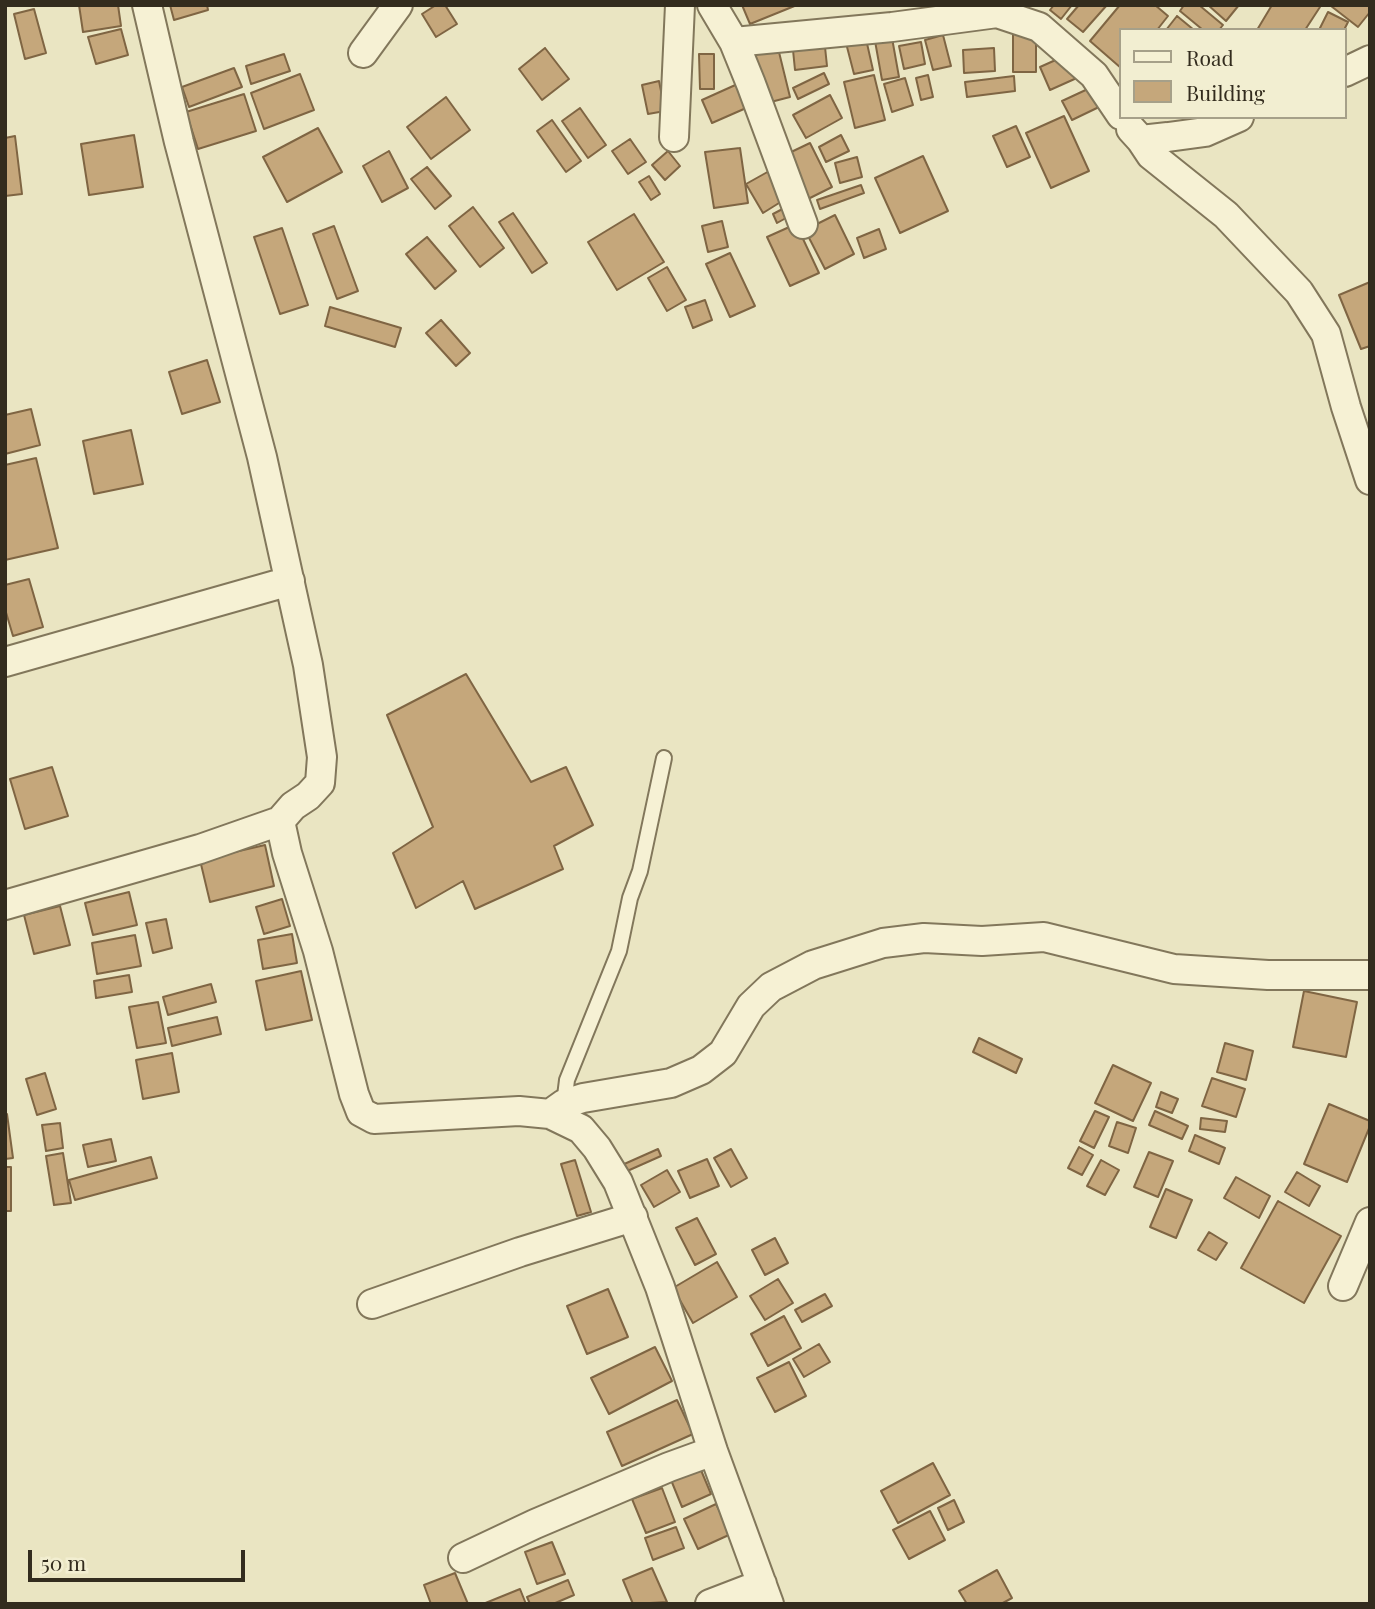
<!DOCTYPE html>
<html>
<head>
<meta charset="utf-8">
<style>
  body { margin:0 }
  #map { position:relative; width:1375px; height:1609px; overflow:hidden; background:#eae5c2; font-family:"Playfair Display",serif }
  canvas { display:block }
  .frame { position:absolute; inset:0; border:7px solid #332c1e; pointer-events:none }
  .legend { position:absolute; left:1119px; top:28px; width:228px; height:91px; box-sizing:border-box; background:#f2eed1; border:2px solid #a6a089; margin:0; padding:9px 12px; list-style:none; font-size:21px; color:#332c1e }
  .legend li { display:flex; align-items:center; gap:14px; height:35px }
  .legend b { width:35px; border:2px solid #a6a089 }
  .scale { position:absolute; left:28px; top:1550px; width:217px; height:32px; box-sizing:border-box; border:4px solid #332c1e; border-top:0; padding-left:9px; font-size:21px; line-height:24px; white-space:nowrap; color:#332c1e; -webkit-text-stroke:5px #f2eed1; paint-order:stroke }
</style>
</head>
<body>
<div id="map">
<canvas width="1375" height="1609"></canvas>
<div class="frame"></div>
<ul class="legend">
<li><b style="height:9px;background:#f6f1d4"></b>Road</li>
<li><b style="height:19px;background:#c5a77b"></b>Building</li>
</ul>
<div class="scale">50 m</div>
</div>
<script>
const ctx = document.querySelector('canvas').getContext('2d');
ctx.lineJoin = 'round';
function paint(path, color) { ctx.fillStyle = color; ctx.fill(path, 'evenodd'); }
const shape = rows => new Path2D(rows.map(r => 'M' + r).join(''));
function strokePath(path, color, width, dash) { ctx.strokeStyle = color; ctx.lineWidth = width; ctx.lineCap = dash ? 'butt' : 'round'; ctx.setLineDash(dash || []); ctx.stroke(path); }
const building = shape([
  [79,5,118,5,121,26,83,32,79,5],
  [170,5,207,5,208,10,174,20,170,5],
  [436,5,445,5,457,24,436,37,422,14,436,5],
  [742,5,797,5,750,24,742,5],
  [1054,5,1072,5,1061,19,1050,10,1054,5],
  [1079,5,1107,5,1083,32,1067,19,1079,5],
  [1120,5,1155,5,1168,16,1157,30,1121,30,1121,68,1090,41,1120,5],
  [1184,5,1199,5,1223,25,1219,30,1203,30,1180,11,1184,5],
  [1208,5,1239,5,1226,21,1208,5],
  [1272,5,1317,5,1320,7,1305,30,1257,30,1272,5],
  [1370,5,1370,12,1358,27,1331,6,1370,5],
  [34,9,46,53,25,59,14,14,34,9],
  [1328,12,1348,22,1344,30,1319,30,1328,12],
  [1177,16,1194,30,1166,30,1177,16],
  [121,29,128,55,96,64,88,37,121,29],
  [1013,31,1036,31,1036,72,1013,72,1013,31],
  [943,35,951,66,933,70,925,40,943,35],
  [892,38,899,77,882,80,875,41,892,38],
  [866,39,873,70,854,74,846,43,866,39],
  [921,42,925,64,904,69,899,46,921,42],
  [825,47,827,66,795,70,793,50,825,47],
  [545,48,569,79,542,100,519,69,545,48],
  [778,48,790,97,763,104,751,55,778,48],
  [994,48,995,71,964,73,963,50,994,48],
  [284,54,290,71,251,84,246,66,284,54],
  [699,54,714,54,714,89,700,89,699,54],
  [1069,54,1079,77,1050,90,1040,67,1069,54],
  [234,68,242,87,189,107,182,87,234,68],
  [824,73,829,84,798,99,793,88,824,73],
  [300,74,314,110,264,129,251,93,300,74],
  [874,75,885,120,855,128,844,82,874,75],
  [928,75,933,97,921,100,916,78,928,75],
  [1014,76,1015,91,967,97,965,82,1014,76],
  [905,78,913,105,892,112,884,84,905,78],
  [659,81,665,111,648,114,642,85,659,81],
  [742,82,753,105,712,123,702,100,742,82],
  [1090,88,1099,107,1072,120,1062,101,1090,88],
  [244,94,256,131,198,149,186,112,244,94],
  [830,95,842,118,806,138,793,115,830,95],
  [446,97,470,130,431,159,407,127,446,97],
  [580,108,606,145,588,158,562,121,580,108],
  [1064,116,1089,171,1051,188,1026,133,1064,116],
  [552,120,581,161,566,172,537,131,552,120],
  [1016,126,1030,157,1007,167,993,136,1016,126],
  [318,128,342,172,287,202,263,157,318,128],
  [134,135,143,187,89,195,81,144,134,135],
  [841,135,849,151,826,162,819,147,841,135],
  [15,136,22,194,5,196,5,138,15,136],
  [630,139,646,162,628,174,612,151,630,139],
  [810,143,832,187,808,199,787,154,810,143],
  [740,148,748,203,714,208,705,152,740,148],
  [389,151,408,188,382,202,363,166,389,151],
  [668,151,680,166,665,180,652,165,668,151],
  [923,156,948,211,900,233,875,178,923,156],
  [857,157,862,177,840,183,835,163,857,157],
  [427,167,451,196,435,209,411,179,427,167],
  [771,170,787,198,763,213,746,184,771,170],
  [649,176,660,194,651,200,639,182,649,176],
  [861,185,864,193,820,209,817,200,861,185],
  [790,205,795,213,777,223,773,214,790,205],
  [473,207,504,248,480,267,449,226,473,207],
  [513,213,547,263,532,273,499,222,513,213],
  [634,214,664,262,617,290,588,242,634,214],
  [835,215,854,254,825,269,805,230,835,215],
  [722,221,728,247,708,252,702,226,722,221],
  [796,224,819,273,790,286,767,237,796,224],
  [334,226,358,291,337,299,313,234,334,226],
  [282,228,308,305,280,314,254,237,282,228],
  [879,229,886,249,864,258,857,238,879,229],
  [427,237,456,271,435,289,406,254,427,237],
  [730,253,755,306,730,317,706,264,730,253],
  [667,267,686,300,667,311,648,278,667,267],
  [1370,282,1370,346,1361,349,1339,295,1370,282],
  [705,300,712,320,693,328,685,307,705,300],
  [330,307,401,328,395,347,325,326,330,307],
  [441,320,470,353,456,366,426,333,441,320],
  [207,360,220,402,182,414,169,372,207,360],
  [31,409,40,445,5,454,5,415,31,409],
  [131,430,143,484,94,494,83,441,131,430],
  [36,458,58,548,5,560,5,465,36,458],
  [29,579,43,627,13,636,5,609,5,585,29,579],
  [466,674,531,782,566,767,593,825,554,846,563,869,475,909,463,881,416,908,393,853,433,827,387,715,466,674],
  [52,767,68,816,25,829,10,779,52,767],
  [265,845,274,886,210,902,200,860,265,845],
  [129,892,137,925,93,935,85,903,129,892],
  [282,899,290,926,264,934,256,907,282,899],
  [60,906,70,945,34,954,24,915,60,906],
  [166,919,172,948,153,953,146,923,166,919],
  [292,934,297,963,263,969,258,940,292,934],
  [135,935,141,966,97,974,92,943,135,935],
  [301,971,312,1020,266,1030,256,981,301,971],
  [129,975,132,992,96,998,94,981,129,975],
  [211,984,216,1002,168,1015,163,997,211,984],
  [1304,991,1357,1002,1346,1057,1293,1047,1304,991],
  [158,1002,166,1043,137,1048,129,1007,158,1002],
  [217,1017,221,1034,172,1046,168,1028,217,1017],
  [979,1038,1022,1059,1016,1073,973,1052,979,1038],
  [1225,1043,1253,1051,1246,1080,1217,1072,1225,1043],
  [172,1053,179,1092,143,1099,136,1060,172,1053],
  [1113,1065,1151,1083,1133,1121,1095,1103,1113,1065],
  [45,1073,56,1109,37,1115,26,1079,45,1073],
  [1212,1078,1245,1089,1236,1117,1202,1106,1212,1078],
  [1161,1092,1178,1099,1172,1113,1156,1107,1161,1092],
  [1329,1104,1370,1121,1370,1126,1347,1182,1304,1164,1329,1104],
  [1095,1111,1109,1117,1094,1148,1080,1141,1095,1111],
  [1155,1111,1188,1126,1182,1139,1149,1125,1155,1111],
  [5,1114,7,1114,13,1158,5,1159,5,1114],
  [1201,1118,1227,1121,1225,1132,1200,1129,1201,1118],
  [1117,1122,1136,1128,1128,1153,1109,1146,1117,1122],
  [60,1123,63,1148,46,1151,42,1125,60,1123],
  [1195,1135,1225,1148,1219,1164,1189,1151,1195,1135],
  [111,1139,116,1161,88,1167,83,1145,111,1139],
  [1079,1147,1093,1155,1082,1175,1068,1168,1079,1147],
  [658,1149,661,1156,625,1172,622,1165,658,1149],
  [731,1149,747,1178,731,1187,714,1158,731,1149],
  [1149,1152,1173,1161,1158,1197,1134,1187,1149,1152],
  [63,1153,71,1203,54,1205,46,1156,63,1153],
  [151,1157,157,1178,75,1200,69,1180,151,1157],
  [707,1159,719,1186,690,1198,678,1171,707,1159],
  [575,1160,591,1212,577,1216,561,1164,575,1160],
  [1101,1160,1119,1170,1105,1195,1087,1186,1101,1160],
  [5,1167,11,1167,11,1211,5,1211,5,1167],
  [667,1170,680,1192,654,1207,641,1185,667,1170],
  [1297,1172,1320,1186,1309,1206,1285,1192,1297,1172],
  [1236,1177,1270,1196,1259,1218,1224,1198,1236,1177],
  [1166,1189,1192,1200,1176,1238,1150,1227,1166,1189],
  [1278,1201,1341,1236,1304,1303,1241,1268,1278,1201],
  [697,1218,716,1254,695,1265,676,1228,697,1218],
  [1209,1232,1227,1243,1216,1260,1198,1250,1209,1232],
  [775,1238,788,1263,765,1275,752,1250,775,1238],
  [717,1262,737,1297,693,1323,673,1288,717,1262],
  [778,1279,793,1303,765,1320,750,1296,778,1279],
  [608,1289,628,1337,587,1354,567,1306,608,1289],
  [825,1294,832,1306,802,1322,795,1310,825,1294],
  [784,1316,801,1348,768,1366,751,1334,784,1316],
  [819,1344,830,1362,804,1377,793,1359,819,1344],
  [655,1347,672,1381,609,1414,591,1378,655,1347],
  [789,1362,806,1396,775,1412,757,1378,789,1362],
  [677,1400,693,1434,622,1466,607,1432,677,1400],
  [698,1463,711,1494,682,1507,669,1475,698,1463],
  [933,1463,950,1495,898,1523,881,1491,933,1463],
  [662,1488,675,1522,646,1533,632,1499,662,1488],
  [954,1500,964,1522,948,1530,938,1508,954,1500],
  [716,1504,731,1534,698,1549,684,1519,716,1504],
  [930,1511,945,1540,909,1559,893,1530,930,1511],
  [676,1527,684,1548,653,1560,645,1538,676,1527],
  [552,1542,565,1574,537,1584,525,1552,552,1542],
  [652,1568,667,1602,633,1604,623,1580,652,1568],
  [997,1570,1012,1598,1001,1604,967,1604,959,1591,997,1570],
  [455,1573,468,1604,431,1604,424,1585,455,1573],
  [568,1580,574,1595,553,1604,530,1604,527,1597,568,1580],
  [520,1589,526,1604,483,1604,520,1589]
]);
paint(building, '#c5a77b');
strokePath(building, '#7f6543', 2);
const service = shape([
  [564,1104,567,1080,619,951,630,898,640,871,664,758]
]);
const minor = shape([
  [147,5,179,142,262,457,308,665,322,757,320,783,308,796,293,806,280,821,287,853,318,951,354,1094,361,1112,374,1119,519,1111,550,1114,581,1129,597,1148,618,1182,660,1287,713,1451,769,1604],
  [712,5,734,42,751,84,803,224],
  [734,42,892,27,997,13,1039,27,1094,75,1121,115],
  [363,53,398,5],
  [1345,72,1370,60],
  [1131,129,1141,140,1168,137,1205,132,1239,117],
  [674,137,680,5],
  [1141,140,1151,155,1226,215,1299,292,1326,334,1346,407,1370,480],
  [5,662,290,581],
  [5,905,200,849,280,821],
  [550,1114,564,1104,583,1098,671,1083,701,1070,723,1053,751,1006,771,987,813,965,883,943,924,938,982,941,1044,937,1174,969,1268,975,1370,975],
  [1343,1286,1370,1222],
  [372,1304,520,1252,633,1217],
  [463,1558,535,1524,669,1467,713,1451],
  [710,1604,762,1584]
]);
strokePath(service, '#82775b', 18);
strokePath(minor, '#82775b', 32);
strokePath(service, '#f6f1d4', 14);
strokePath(minor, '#f6f1d4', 28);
</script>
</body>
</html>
